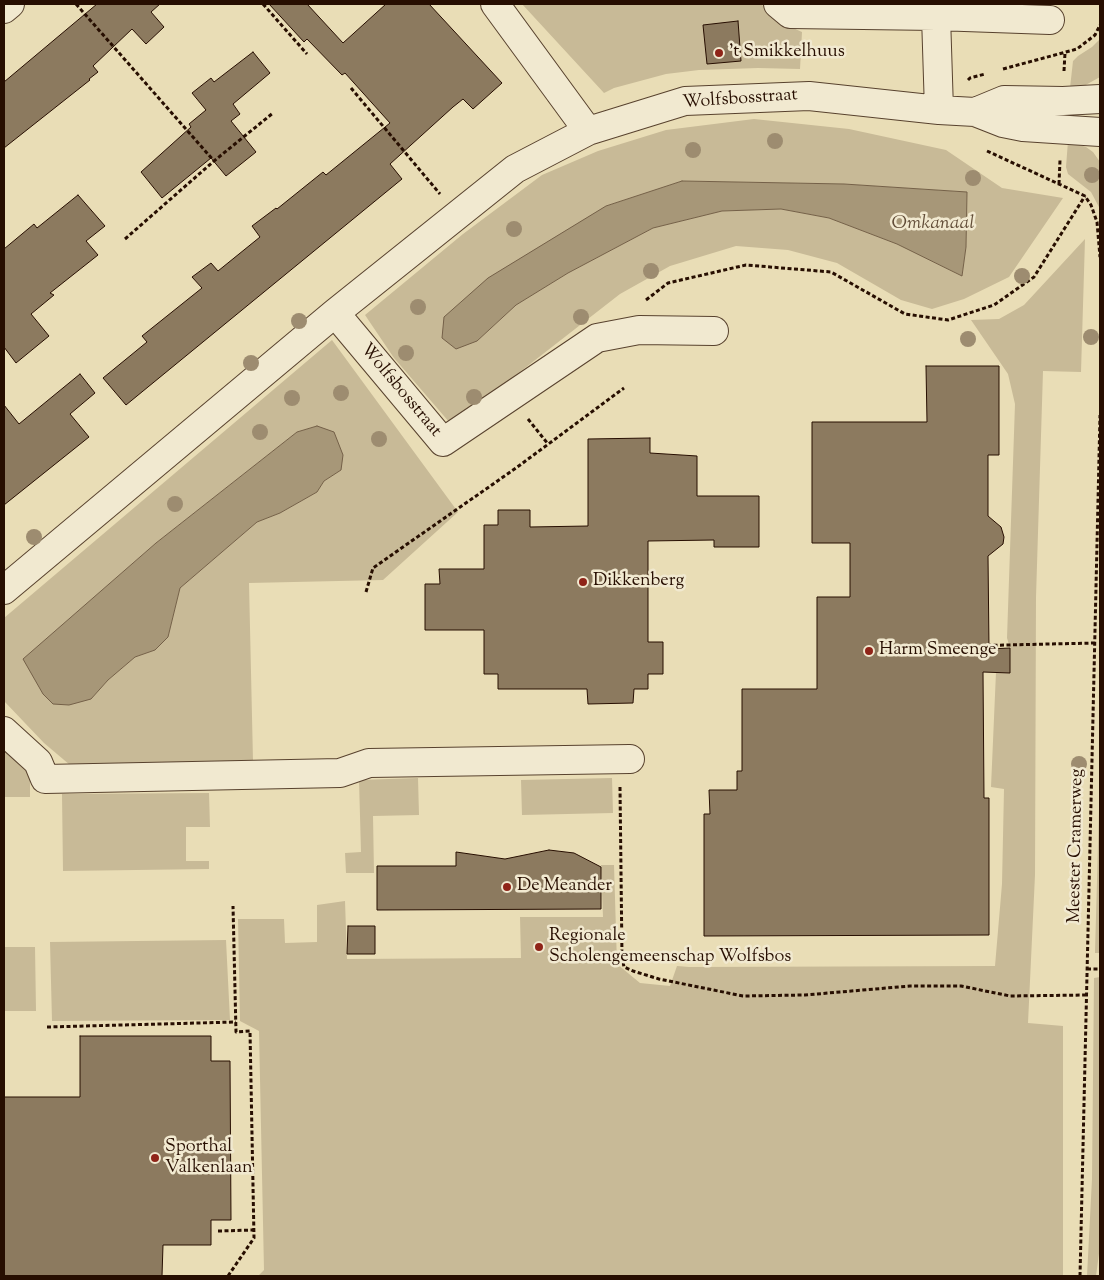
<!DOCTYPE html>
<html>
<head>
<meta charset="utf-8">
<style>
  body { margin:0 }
  #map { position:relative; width:1104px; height:1280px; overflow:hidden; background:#e9ddb6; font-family:"Sorts Mill Goudy",serif }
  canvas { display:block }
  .frame { position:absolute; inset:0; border:5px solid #270e01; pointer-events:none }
</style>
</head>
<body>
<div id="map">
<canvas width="1104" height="1280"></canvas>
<div class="frame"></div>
</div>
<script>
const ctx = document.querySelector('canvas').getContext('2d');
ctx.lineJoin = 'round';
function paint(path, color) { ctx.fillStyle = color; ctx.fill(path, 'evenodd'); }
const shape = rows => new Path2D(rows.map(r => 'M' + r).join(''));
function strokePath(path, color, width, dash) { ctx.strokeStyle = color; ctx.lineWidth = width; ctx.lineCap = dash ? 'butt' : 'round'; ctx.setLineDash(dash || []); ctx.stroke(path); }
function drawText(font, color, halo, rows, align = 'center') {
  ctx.font = font + ' "Sorts Mill Goudy",serif'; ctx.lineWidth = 5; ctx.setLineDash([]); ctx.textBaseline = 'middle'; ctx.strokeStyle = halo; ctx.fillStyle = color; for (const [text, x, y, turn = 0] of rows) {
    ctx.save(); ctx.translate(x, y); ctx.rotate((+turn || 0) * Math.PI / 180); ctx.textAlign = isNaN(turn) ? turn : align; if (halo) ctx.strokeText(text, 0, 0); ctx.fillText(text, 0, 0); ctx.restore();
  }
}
paint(shape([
  [522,4,761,4,782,23,802,32,800,69,758,68,699,70,666,74,614,88,604,93],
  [1100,39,1100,77,1082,87,1070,88,1073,61,1078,56,1092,47],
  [754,119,849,129,946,150,1002,188,1063,198,1009,277,964,299,932,309,901,300,837,263,788,250,736,246,670,266,620,294,462,417,450,423,394,358,365,315,463,234,542,175,598,151,666,130],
  [682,181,844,184,967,192,966,247,962,276,897,244,829,218,781,209,722,211,653,228,568,273,516,305,477,341,606,206],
  [1068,141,1086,147,1093,152,1100,162,1100,209,1091,192,1068,174,1066,167],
  [1085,239,1081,372,1043,371,1036,597,1035,875,1028,1023,1063,1026,1063,1276,258,1276,264,1270,259,1031,240,1021,238,919,284,919,285,943,317,942,317,905,345,901,347,959,521,958,520,917,603,917,601,865,614,865,617,964,640,983,670,986,677,966,689,967,995,966,1002,884,1004,789,991,787,996,672,1010,672,1010,648,1007,638,1015,404,1008,374,971,320,999,319,1024,305],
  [332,340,458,512,383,580,249,583,253,761,70,765,44,743,4,701,4,618],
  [317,426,341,470,324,481,317,492,280,513,257,522,180,588,168,637,155,650,135,657,108,680,91,699,24,659,156,543,297,432],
  [4,748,20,761,30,777,30,797,4,797],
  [1100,772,1100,953,1095,953],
  [418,778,419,815,373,816,374,873,346,873,345,853,361,852,359,780],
  [612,778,613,813,522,815,521,780],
  [209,793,210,827,186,827,186,861,209,861,209,869,63,871,62,794],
  [226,940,230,1020,52,1021,50,942],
  [4,947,35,947,36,1011,4,1011],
  [1100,977,1100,1246,1096,1276,1087,1276,1092,1179,1094,978]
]), '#c8ba97');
const water = shape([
  [682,181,844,184,967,192,966,247,962,276,897,244,829,218,781,209,722,211,653,228,568,273,516,305,477,341,456,349,442,338,444,317,488,278,606,206,682,181],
  [317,426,334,432,343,455,341,470,324,481,317,492,280,513,257,522,180,588,168,637,155,650,135,657,108,680,91,699,69,705,53,704,43,694,23,659,156,543,297,432,317,426]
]);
paint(water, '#a79778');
strokePath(water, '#746048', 1);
const building = shape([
  [97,4,160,4,151,12,164,27,146,44,132,29,93,66,98,72,89,79,90,80,4,148,4,82,97,4],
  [269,4,307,4,343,43,386,4,429,4,502,83,473,109,463,99,453,107,390,164,402,179,126,405,103,378,147,342,142,336,202,288,192,277,211,263,218,271,260,237,252,226,276,208,277,209,323,172,326,175,390,123,345,73,342,75,307,39,304,42,269,4],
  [738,21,741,61,707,64,703,25,738,21],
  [253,52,270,73,233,104,240,114,231,121,256,152,226,176,211,158,162,198,141,172,191,127,189,124,206,110,192,93,211,78,214,82,253,52],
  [78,195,105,226,86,241,98,255,50,293,54,295,31,314,49,336,16,363,4,347,4,249,34,224,37,228,78,195],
  [926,366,999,366,999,455,988,455,988,516,1001,527,1004,537,1003,544,988,556,989,649,1010,648,1010,673,983,672,984,798,989,798,989,935,704,936,704,814,710,814,709,790,737,790,737,771,742,771,742,689,817,689,817,597,850,597,850,543,812,543,812,422,927,422,926,366],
  [80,374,95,393,70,414,89,437,4,505,4,405,19,424,80,374],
  [650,438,650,453,697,456,697,496,759,496,759,547,714,547,714,540,648,541,648,642,663,642,663,674,648,674,648,689,634,689,633,703,588,704,587,689,498,689,498,674,484,674,484,630,425,630,425,584,440,584,439,569,484,569,484,525,498,525,498,510,530,510,530,527,588,526,588,439,650,438],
  [549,850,574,853,601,867,601,909,377,910,377,866,456,866,456,852,505,859,549,850],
  [348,926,375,926,375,954,347,954,348,926],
  [80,1036,211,1036,211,1061,230,1061,231,1220,211,1220,211,1245,163,1245,162,1276,4,1276,4,1097,80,1097,80,1036]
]);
paint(building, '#8c7a5f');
strokePath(building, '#270e01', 1);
const minor = shape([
  [495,4,588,131],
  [778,4,790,14,936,16,1050,20],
  [4,9,10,4],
  [936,16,939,110],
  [975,112,1004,100,1063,101,1100,99],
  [335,313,443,442,597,338,639,330,714,331],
  [4,590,335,313,515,169,588,131,685,101,809,96,939,110,975,112,1003,123,1023,127,1100,132],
  [4,731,38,762,45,779,340,773,369,763,630,759]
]);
strokePath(minor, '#58422e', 30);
strokePath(shape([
  [76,4,214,161,273,113],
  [263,4,307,54],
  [1003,69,1077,49,1095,35,1100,25],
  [1064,71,1065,53],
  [968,80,970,78,985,74],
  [351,88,440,194],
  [987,151,1085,196,1091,205,1097,222,1100,257],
  [1059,184,1060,160],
  [125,239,214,161],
  [646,300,668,283,746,265,831,272,905,314,948,320,994,305,1034,277,1085,196],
  [528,419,548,444],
  [366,592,373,568,516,468,624,388],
  [961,646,1095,643],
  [620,787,622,957,624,967,633,971,659,979,743,996,805,995,910,986,961,986,1010,996,1087,995],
  [1087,969,1100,969],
  [47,1027,236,1022],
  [218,1231,254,1230],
  [228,1276,254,1238,250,1031,236,1032,233,906],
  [1080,1276,1100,415]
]), '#270e01', 3, [4, 2.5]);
strokePath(minor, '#f1e9d0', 28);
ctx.fillStyle = '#9d8c70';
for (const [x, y] of [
  [775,141],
  [693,150],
  [1092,175],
  [973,178],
  [514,229],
  [651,271],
  [1022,276],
  [418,307],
  [581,317],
  [299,321],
  [1091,337],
  [968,339],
  [406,353],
  [251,363],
  [341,393],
  [474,397],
  [292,398],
  [260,432],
  [379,439],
  [175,504],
  [34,537],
  [1079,764]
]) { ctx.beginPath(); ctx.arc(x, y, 8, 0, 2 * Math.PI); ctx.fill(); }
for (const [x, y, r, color] of [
  [719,53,5,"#8f2418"],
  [583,582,5,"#8f2418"],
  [869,651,5,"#8f2418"],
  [507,887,5,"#8f2418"],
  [539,947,5,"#8f2418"],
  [155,1158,5,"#8f2418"]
]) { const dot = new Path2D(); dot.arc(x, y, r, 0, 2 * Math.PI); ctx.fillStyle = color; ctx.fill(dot); strokePath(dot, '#f1e9d0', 2); }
drawText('18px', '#270e01', '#f1e9d0', [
  ["'t Smikkelhuus",729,53],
  ["Dikkenberg",593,582],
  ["Harm Smeenge",879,651],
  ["De Meander",517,887],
  ["Regionale",549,937],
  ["Scholengemeenschap Wolfsbos",549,958],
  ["Sporthal",165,1148],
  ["Valkenlaan",165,1169]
], 'left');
drawText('18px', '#270e01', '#f1e9d0', [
  ["Wolfsbosstraat",740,100,-4],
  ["Wolfsbosstraat",400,391,50],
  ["Meester Cramerweg",1077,846,-89]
]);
drawText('italic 19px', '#614c37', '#f1e9d0', [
  ["Omkanaal",933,225]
]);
</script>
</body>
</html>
